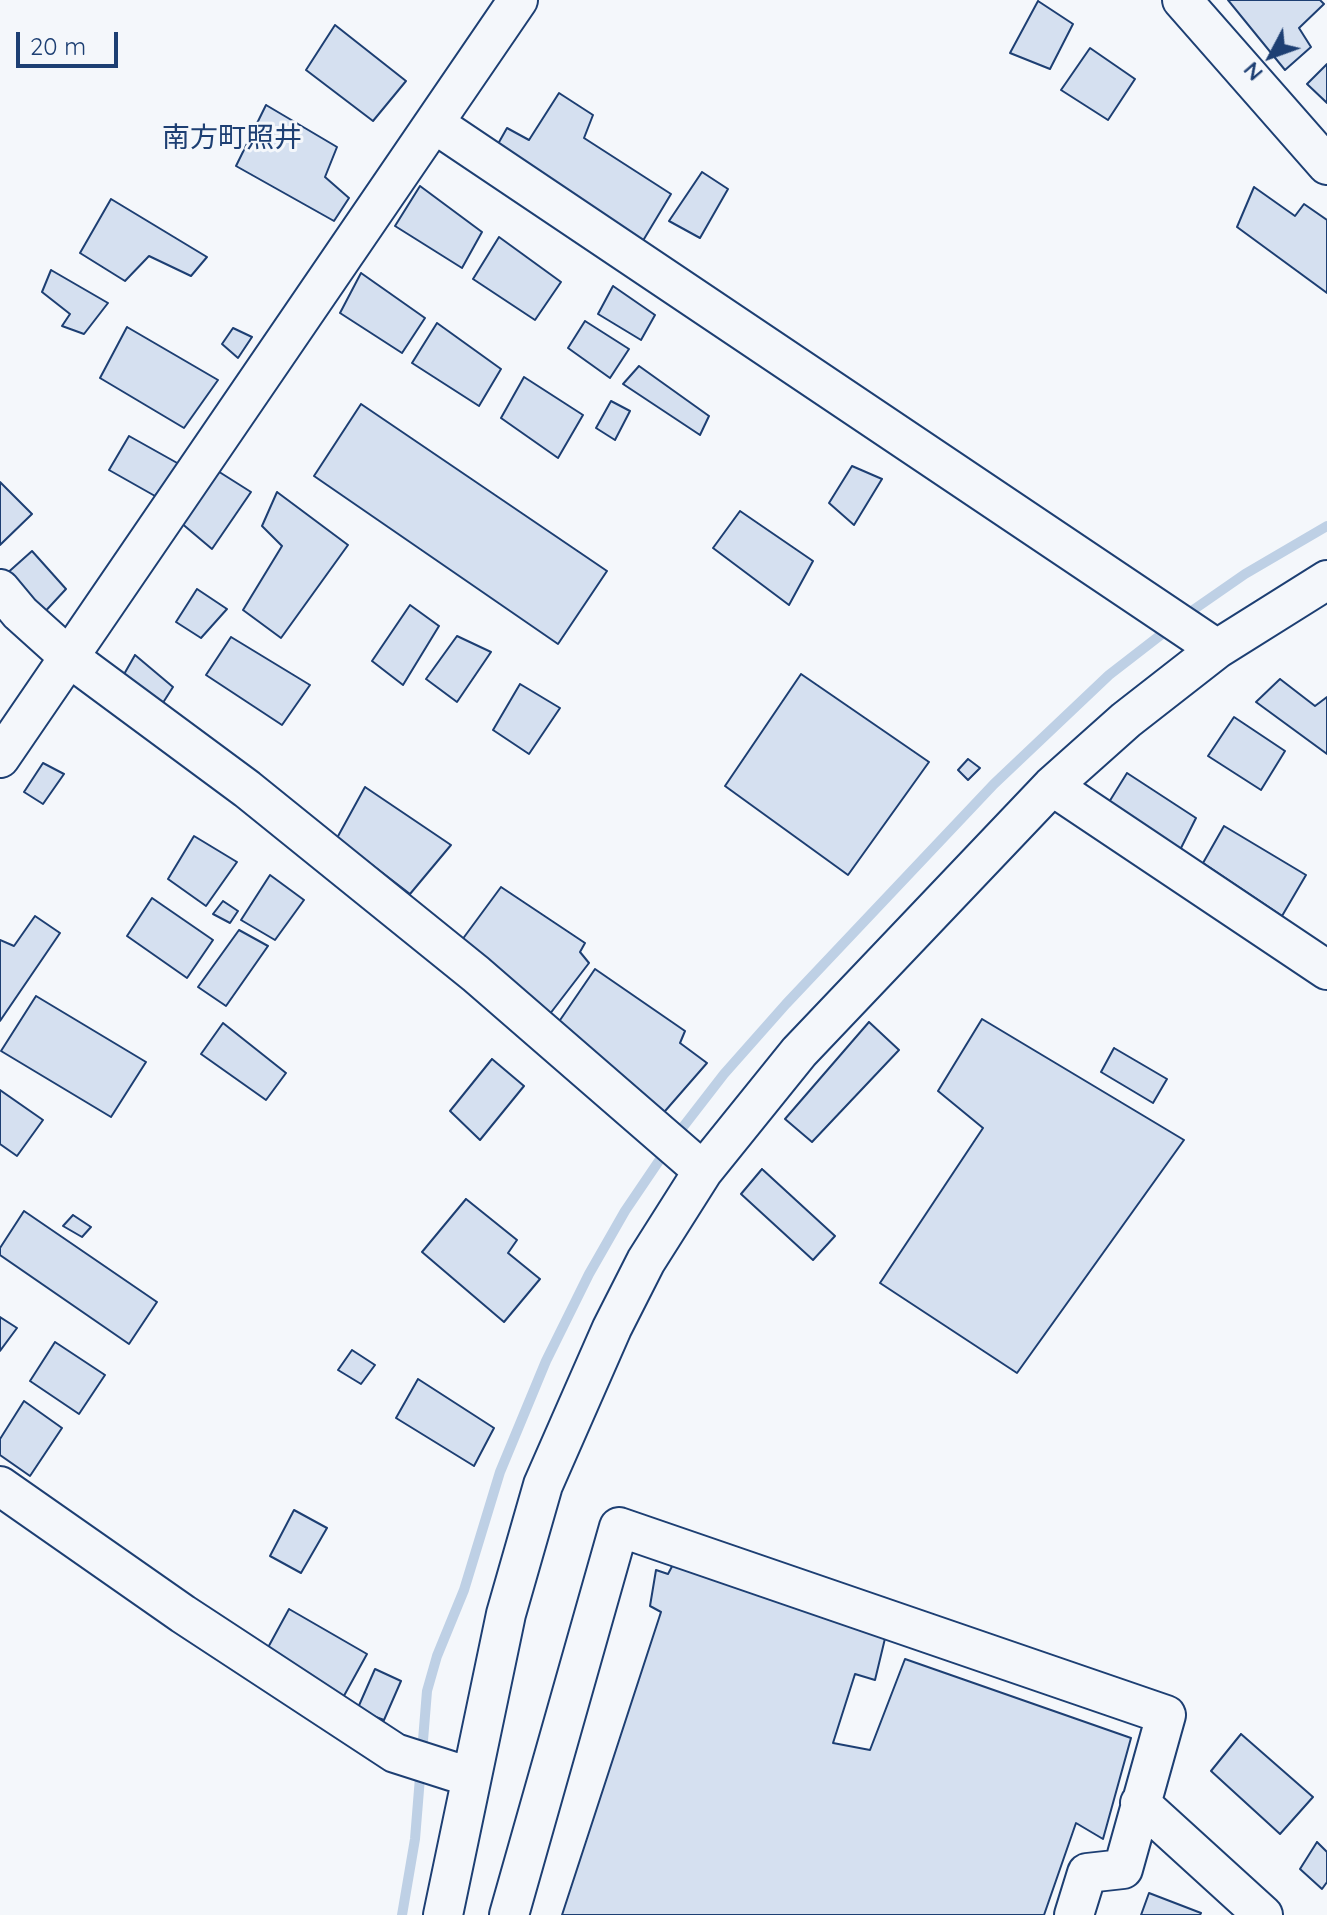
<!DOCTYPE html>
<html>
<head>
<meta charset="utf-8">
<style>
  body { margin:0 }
  #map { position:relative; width:1327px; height:1915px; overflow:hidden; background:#f4f7fb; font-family:Quicksand,sans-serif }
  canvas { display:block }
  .north { position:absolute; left:1231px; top:16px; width:80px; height:80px; -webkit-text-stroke:6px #f4f7fb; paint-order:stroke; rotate:229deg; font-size:22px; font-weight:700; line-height:32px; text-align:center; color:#1d3f73 }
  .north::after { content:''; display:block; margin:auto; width:28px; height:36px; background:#1d3f73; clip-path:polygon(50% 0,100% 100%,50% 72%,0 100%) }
  .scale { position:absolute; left:16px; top:32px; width:102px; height:36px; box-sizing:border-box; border:4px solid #1d3f73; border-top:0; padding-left:10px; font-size:24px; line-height:28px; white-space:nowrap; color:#1d3f73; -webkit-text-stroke:6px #f4f7fb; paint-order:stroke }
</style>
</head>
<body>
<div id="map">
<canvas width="1327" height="1915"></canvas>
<div class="north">N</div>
<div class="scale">20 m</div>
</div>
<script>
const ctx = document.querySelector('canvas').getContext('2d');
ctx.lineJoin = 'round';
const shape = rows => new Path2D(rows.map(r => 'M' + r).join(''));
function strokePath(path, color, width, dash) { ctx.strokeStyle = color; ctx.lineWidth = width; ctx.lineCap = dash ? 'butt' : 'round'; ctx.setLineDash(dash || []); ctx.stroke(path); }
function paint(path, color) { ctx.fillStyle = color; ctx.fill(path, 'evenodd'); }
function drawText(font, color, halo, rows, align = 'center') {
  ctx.font = font + ' Quicksand,"Noto Sans JP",sans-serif'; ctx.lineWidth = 6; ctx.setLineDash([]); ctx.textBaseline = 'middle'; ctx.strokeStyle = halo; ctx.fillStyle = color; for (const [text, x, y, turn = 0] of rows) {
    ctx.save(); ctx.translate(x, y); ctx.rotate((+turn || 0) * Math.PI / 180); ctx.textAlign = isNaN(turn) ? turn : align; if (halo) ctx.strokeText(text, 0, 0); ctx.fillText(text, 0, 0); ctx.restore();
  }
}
strokePath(shape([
  [1183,617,1245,574,1327,526],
  [676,1136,724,1074,786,1004,994,784,1109,675,1171,627],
  [402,1915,415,1839,427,1691,437,1656,464,1590,500,1472,546,1361,589,1274,625,1211,667,1149]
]), '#bed0e5', 10);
const building = shape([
  [1228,0,1320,0,1324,4,1299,28,1311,47,1285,70,1228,0],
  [1038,1,1073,24,1050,69,1010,53,1038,1],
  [335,25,406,81,373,121,306,70,335,25],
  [1090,48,1135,79,1108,120,1061,90,1090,48],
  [1327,64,1327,103,1307,84,1327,64],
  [559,93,593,115,584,138,671,194,641,244,494,151,507,128,529,140,559,93],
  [266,105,337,147,325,177,349,198,334,221,236,166,266,105],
  [702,172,728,189,700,238,669,221,702,172],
  [420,186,482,232,462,268,395,226,420,186],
  [1254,187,1295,216,1304,204,1327,220,1327,293,1237,227,1254,187],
  [111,199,207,257,191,276,149,256,125,281,80,253,111,199],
  [499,237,561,282,535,320,473,279,499,237],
  [51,270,108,303,84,334,62,326,70,314,42,292,51,270],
  [361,273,425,318,402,353,340,313,361,273],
  [613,286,655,315,641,340,598,314,613,286],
  [585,321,629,349,610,378,568,348,585,321],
  [437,323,501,369,479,406,412,363,437,323],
  [127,327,218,380,184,428,100,378,127,327],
  [233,328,252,337,238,358,222,344,233,328],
  [639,366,709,416,700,435,623,384,639,366],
  [524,377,583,415,558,458,501,418,524,377],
  [611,401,630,411,615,440,596,428,611,401],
  [361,404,607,571,558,644,314,476,361,404],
  [129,436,179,464,155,496,109,470,129,436],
  [852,466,882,479,854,525,829,503,852,466],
  [213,468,251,492,212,549,180,522,213,468],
  [0,482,32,514,0,545,0,482],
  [277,492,348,545,281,638,243,610,282,546,262,526,277,492],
  [740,511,813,561,789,605,713,548,740,511],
  [32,551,66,589,40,617,4,576,32,551],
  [197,589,227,609,201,638,176,622,197,589],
  [410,605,439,626,403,685,372,661,410,605],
  [457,636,491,652,457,702,426,679,457,636],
  [231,637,310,685,282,725,206,675,231,637],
  [135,655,173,687,159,709,119,683,135,655],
  [801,674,929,762,848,875,725,786,801,674],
  [1280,679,1315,706,1327,697,1327,754,1256,702,1280,679],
  [520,684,560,708,529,754,493,730,520,684],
  [1234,717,1285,751,1261,790,1208,756,1234,717],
  [968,759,980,768,968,780,958,770,968,759],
  [43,763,64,774,43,804,24,792,43,763],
  [1127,773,1196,818,1178,854,1106,807,1127,773],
  [365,787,451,845,410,894,337,838,365,787],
  [1224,826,1306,875,1282,916,1203,863,1224,826],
  [194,836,237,862,206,906,168,879,194,836],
  [270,875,304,900,275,940,241,920,270,875],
  [501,887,585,943,580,952,589,963,546,1019,459,944,501,887],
  [152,898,213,940,187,978,127,936,152,898],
  [223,901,238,911,230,923,213,914,223,901],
  [35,916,60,933,0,1021,0,940,14,946,35,916],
  [239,930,268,946,226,1006,198,987,239,930],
  [595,969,685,1031,680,1043,707,1063,659,1118,556,1026,595,969],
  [36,996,146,1062,111,1117,1,1051,36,996],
  [982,1019,1184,1140,1017,1373,880,1283,983,1128,938,1091,982,1019],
  [869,1022,899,1050,812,1142,785,1119,869,1022],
  [223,1023,286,1073,266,1100,201,1054,223,1023],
  [1114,1048,1167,1079,1153,1103,1101,1072,1114,1048],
  [492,1059,524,1086,480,1140,450,1111,492,1059],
  [0,1090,43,1120,17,1156,0,1144,0,1090],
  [762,1169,835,1236,813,1260,741,1194,762,1169],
  [466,1199,517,1240,508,1253,540,1279,504,1322,422,1252,466,1199],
  [24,1211,157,1302,129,1344,0,1255,0,1248,24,1211],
  [73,1215,91,1227,82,1237,63,1226,73,1215],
  [0,1317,17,1328,0,1351,0,1317],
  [55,1342,105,1375,79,1414,30,1381,55,1342],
  [352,1350,375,1365,361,1384,338,1370,352,1350],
  [418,1379,494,1428,474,1466,396,1418,418,1379],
  [24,1401,62,1428,30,1476,0,1455,0,1439,24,1401],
  [294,1510,327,1528,301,1573,270,1556,294,1510],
  [677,1557,888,1626,875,1680,855,1674,833,1743,870,1750,905,1659,1131,1738,1103,1839,1076,1823,1044,1915,562,1915,661,1612,650,1606,656,1570,668,1574,677,1557],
  [289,1609,367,1654,340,1703,265,1653,289,1609],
  [375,1669,401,1681,384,1720,357,1710,375,1669],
  [1241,1734,1313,1797,1280,1834,1211,1771,1241,1734],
  [1317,1842,1327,1852,1327,1882,1322,1889,1300,1869,1317,1842],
  [1149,1893,1201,1913,1200,1915,1141,1915,1149,1893]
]);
paint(building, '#d5e0f0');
strokePath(building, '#1d3f73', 2);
const minor = shape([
  [1182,0,1327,165],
  [435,124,1217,649],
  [0,589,20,613,70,658,247,789,476,974,703,1171],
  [0,758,518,0],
  [1052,786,1327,970],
  [0,1486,183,1614,395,1753,470,1777],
  [1140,1803,1263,1915],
  [443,1915,506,1614,543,1485,612,1328,646,1261,703,1171,799,1052,1052,786,1126,720,1217,649,1327,580],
  [509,1915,619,1527,1166,1715,1123,1869,1087,1873,1074,1915]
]);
strokePath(minor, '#1d3f73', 42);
strokePath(minor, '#f4f7fb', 38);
drawText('28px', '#1d3f73', '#f4f7fb', [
  ["南方町照井",232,139]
]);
</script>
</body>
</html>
